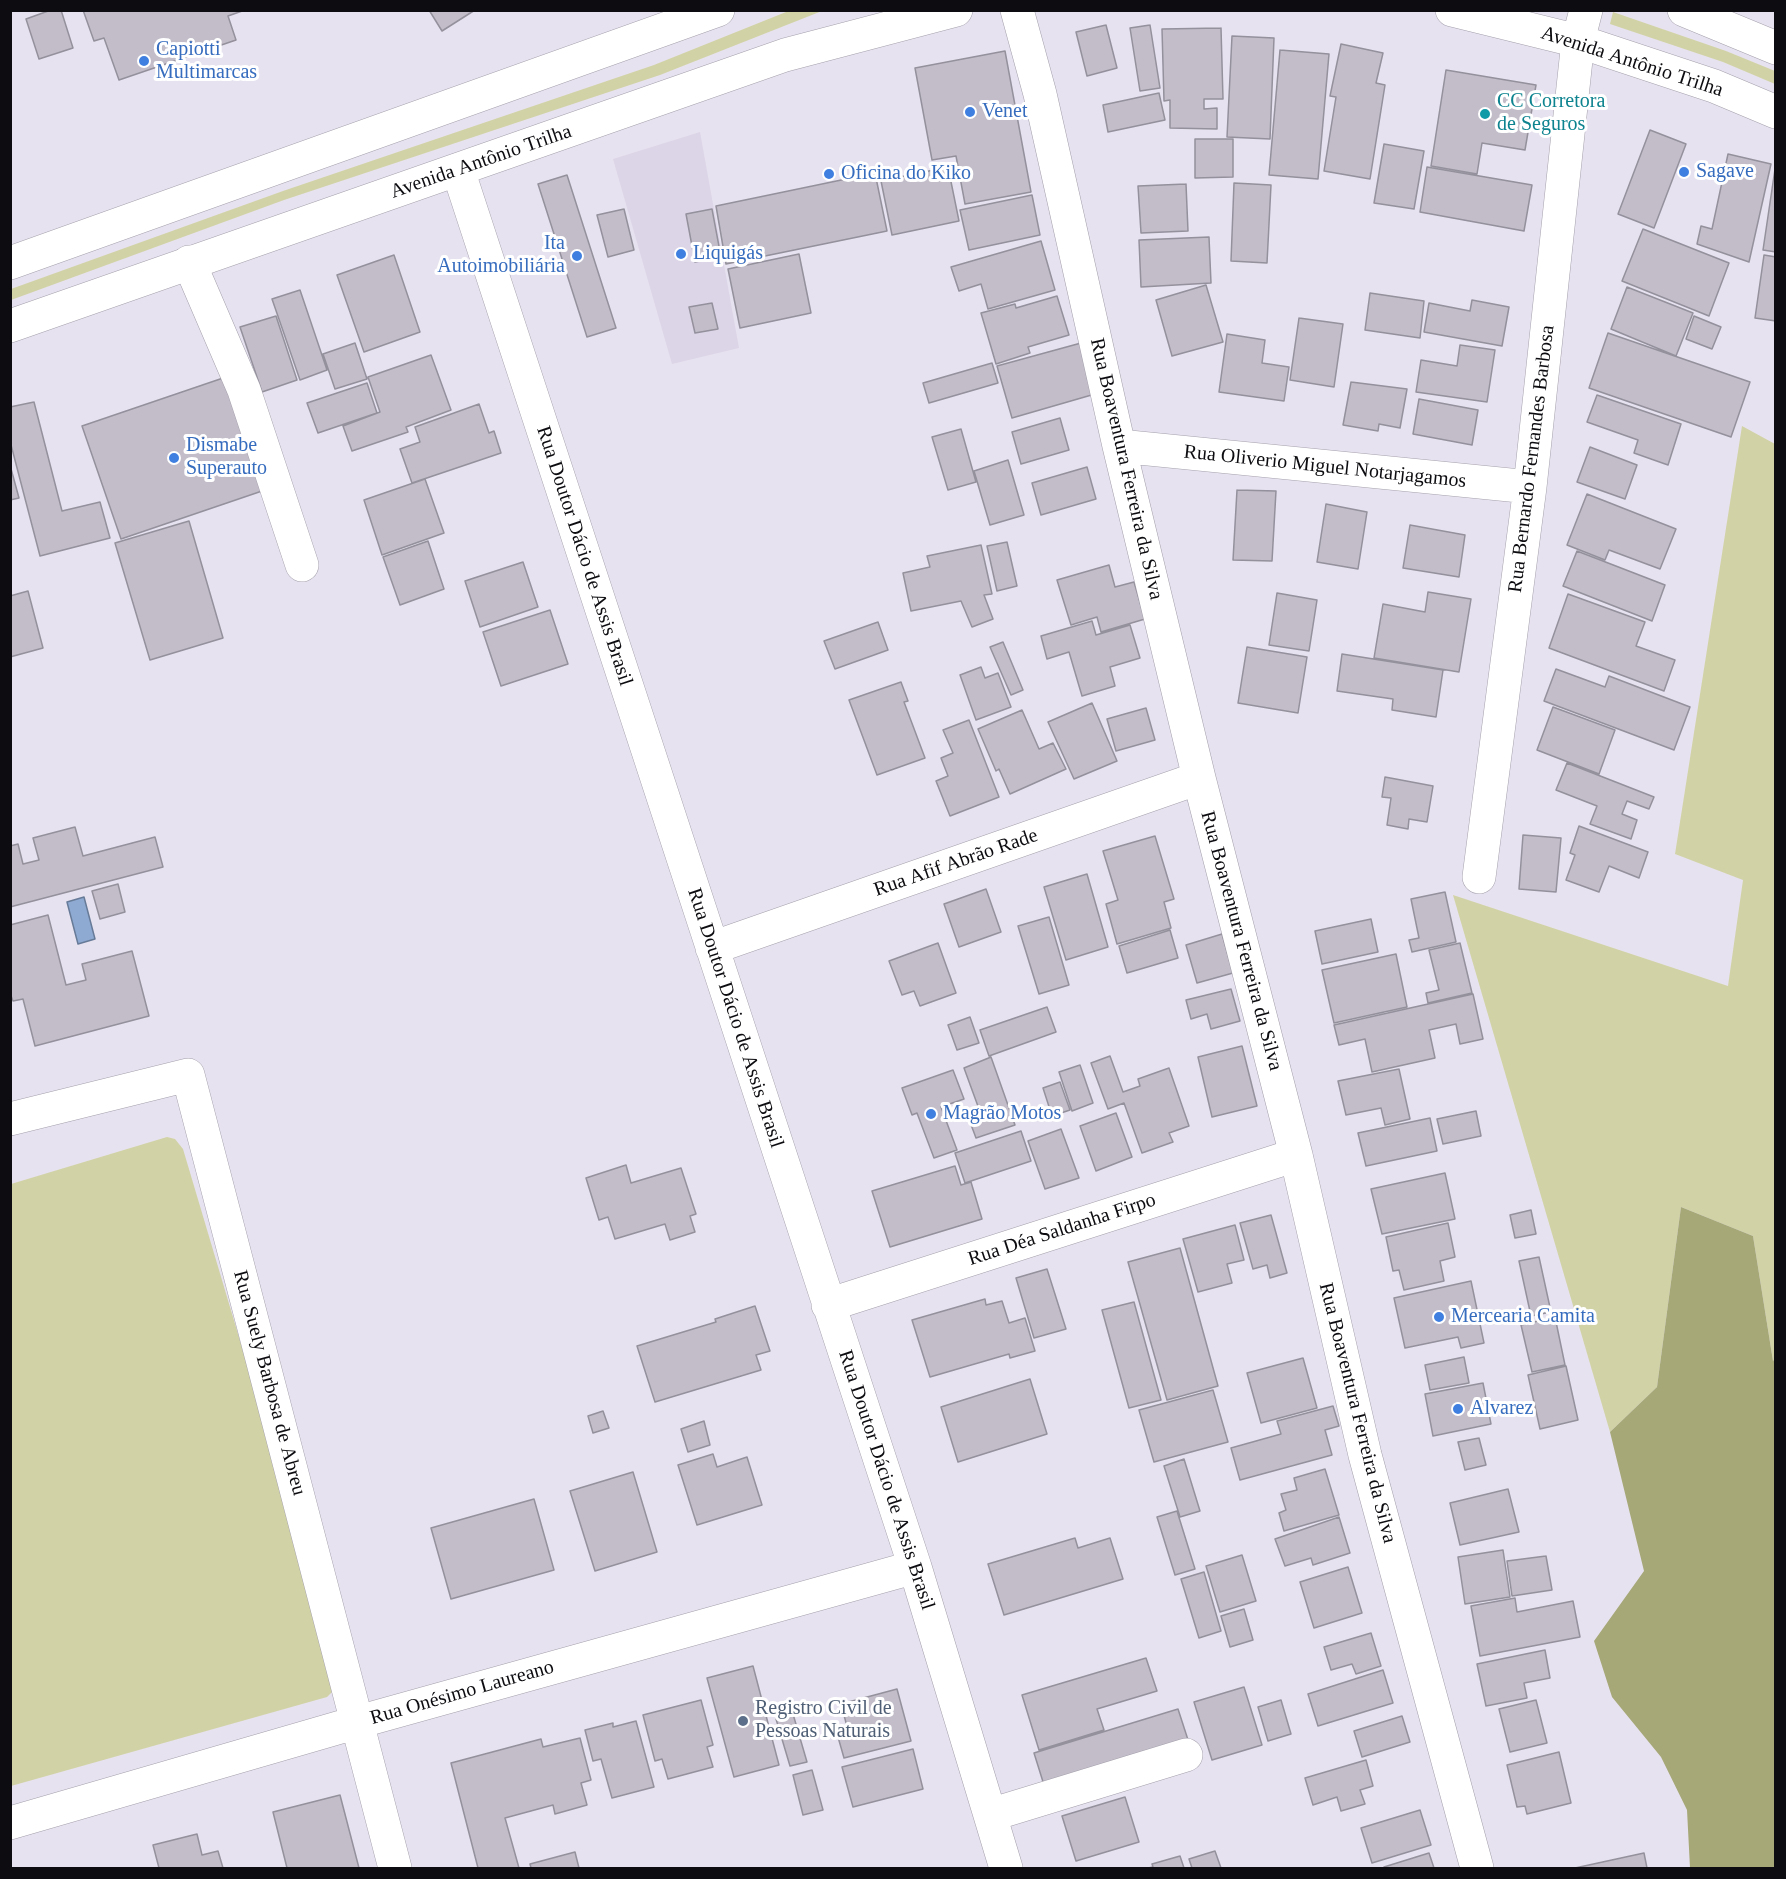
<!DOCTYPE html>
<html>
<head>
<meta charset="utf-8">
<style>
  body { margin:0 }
  #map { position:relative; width:1786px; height:1879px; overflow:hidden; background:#e7e2ef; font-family:"Times New Roman",serif }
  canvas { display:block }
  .frame { position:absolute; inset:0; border:12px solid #0d0c10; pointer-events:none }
</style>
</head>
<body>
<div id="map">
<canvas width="1786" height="1879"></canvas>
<div class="frame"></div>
</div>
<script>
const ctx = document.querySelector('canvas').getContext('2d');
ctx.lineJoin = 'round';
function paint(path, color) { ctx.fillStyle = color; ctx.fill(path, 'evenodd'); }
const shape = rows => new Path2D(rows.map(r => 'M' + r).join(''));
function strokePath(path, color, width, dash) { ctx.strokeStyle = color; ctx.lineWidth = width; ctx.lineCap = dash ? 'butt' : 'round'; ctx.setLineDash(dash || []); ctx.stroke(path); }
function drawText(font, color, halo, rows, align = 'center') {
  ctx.font = font + ' "Times New Roman",serif'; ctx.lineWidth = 6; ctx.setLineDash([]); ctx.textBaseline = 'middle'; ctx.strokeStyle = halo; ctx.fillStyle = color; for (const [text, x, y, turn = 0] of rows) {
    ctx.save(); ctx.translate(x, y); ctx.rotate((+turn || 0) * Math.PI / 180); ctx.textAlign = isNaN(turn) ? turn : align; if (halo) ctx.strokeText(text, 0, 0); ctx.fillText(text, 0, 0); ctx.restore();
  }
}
paint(shape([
  [700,132,739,348,672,364,613,159]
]), '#dcd5e8');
paint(shape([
  [791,10,822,11,660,75,284,200,11,300,11,289,283,191,654,65],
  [1613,12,1726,51,1775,71,1775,84,1723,62,1610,24],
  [1742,426,1775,444,1776,1359,1773,1361,1753,1236,1681,1207,1657,1387,1610,1432,1453,895,1728,986,1743,880,1675,854],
  [167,1137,175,1139,183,1149,340,1677,337,1687,327,1697,11,1786,11,1184]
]), '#d1d3a6');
paint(shape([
  [1681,1207,1753,1236,1773,1361,1775,1359,1775,1868,1690,1868,1687,1810,1661,1757,1612,1697,1594,1641,1644,1571,1610,1432,1657,1387]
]), '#a6a878');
const water = shape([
  [84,897,95,939,78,944,67,902,84,897]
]);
paint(water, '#8eaad2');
strokePath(water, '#677b98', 1.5);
const building = shape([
  [51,10,61,10,73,48,39,59,26,19,51,10],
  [83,10,245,10,228,16,236,40,119,80,104,38,94,41,83,10],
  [429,10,475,10,442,31,429,10],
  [1106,25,1117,68,1087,76,1076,32,1106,25],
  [1150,25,1160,88,1140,91,1130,28,1150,25],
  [1221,28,1223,99,1204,99,1204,109,1217,108,1217,129,1170,128,1170,100,1164,101,1162,29,1221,28],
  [1232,36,1274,38,1270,139,1227,137,1232,36],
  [1341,44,1383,53,1376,83,1385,85,1370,179,1324,171,1336,97,1330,96,1341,44],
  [1280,50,1329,54,1318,179,1269,175,1280,50],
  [1005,51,1031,192,965,204,956,156,932,160,915,68,1005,51],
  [1446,70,1536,85,1525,150,1482,143,1477,174,1431,166,1446,70],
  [1159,93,1165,120,1108,132,1103,105,1159,93],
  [1650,130,1686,144,1654,228,1618,214,1650,130],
  [1195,139,1233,139,1233,177,1195,178,1195,139],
  [1384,144,1424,151,1414,209,1374,203,1384,144],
  [1728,154,1771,164,1749,262,1697,244,1701,226,1712,229,1728,154],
  [948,167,959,221,892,235,881,181,948,167],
  [1427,167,1532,185,1524,231,1420,212,1427,167],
  [1775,169,1776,169,1776,252,1763,250,1775,169],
  [875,173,887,231,726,264,716,206,875,173],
  [567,175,616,328,587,337,538,184,567,175],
  [1234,183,1271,185,1267,263,1231,261,1234,183],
  [1186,184,1188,231,1141,233,1138,186,1186,184],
  [1032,195,1040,235,969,250,960,210,1032,195],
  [624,209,634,250,608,257,597,215,624,209],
  [712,209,721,257,695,262,686,214,712,209],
  [1643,229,1729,263,1709,316,1622,281,1643,229],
  [1209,237,1211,283,1141,287,1139,240,1209,237],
  [1041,241,1055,290,988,309,981,284,959,291,951,267,1041,241],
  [799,254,811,313,740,328,728,269,799,254],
  [394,255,420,332,364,352,337,275,394,255],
  [1764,255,1776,257,1776,321,1755,318,1764,255],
  [1206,285,1223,342,1172,356,1156,300,1206,285],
  [1627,287,1693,313,1676,356,1611,329,1627,287],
  [300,290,327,370,300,380,272,299,300,290],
  [1370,293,1424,301,1420,338,1365,330,1370,293],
  [1057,296,1069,335,1028,347,1030,353,996,364,981,313,1015,304,1016,308,1057,296],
  [1472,300,1509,307,1502,346,1424,332,1429,303,1470,311,1472,300],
  [712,303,718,329,695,333,689,307,712,303],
  [276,316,297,380,262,392,240,327,276,316],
  [1694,316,1721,327,1712,349,1686,339,1694,316],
  [1299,318,1343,324,1334,387,1290,380,1299,318],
  [1608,333,1750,382,1731,437,1589,388,1608,333],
  [1227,334,1265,340,1262,363,1289,367,1284,401,1219,392,1227,334],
  [355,343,367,379,335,389,323,354,355,343],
  [1081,343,1095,394,1012,418,997,366,1081,343],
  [1460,345,1495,350,1487,402,1416,392,1421,360,1457,366,1460,345],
  [431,355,451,410,406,427,408,432,352,451,343,426,380,412,368,377,431,355],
  [992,363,998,383,929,403,923,383,992,363],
  [226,377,265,490,121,539,82,426,226,377],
  [1351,382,1407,389,1400,428,1379,424,1378,431,1343,425,1351,382],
  [367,383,377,413,318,433,307,403,367,383],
  [1597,395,1681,424,1668,465,1634,453,1638,440,1587,422,1597,395],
  [1419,399,1478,410,1472,445,1413,434,1419,399],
  [34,402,62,511,100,502,110,538,40,556,10,441,10,407,34,402],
  [479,404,489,433,494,431,501,453,412,483,400,449,420,442,415,427,479,404],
  [1060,418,1069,450,1021,464,1012,432,1060,418],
  [961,429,976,482,948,490,932,437,961,429],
  [1590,447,1637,465,1625,499,1577,482,1590,447],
  [1008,460,1024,515,990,525,974,471,1008,460],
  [10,465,19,498,10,500,10,465],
  [1087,467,1096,499,1041,515,1032,483,1087,467],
  [425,479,444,533,382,555,364,500,425,479],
  [1237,490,1276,491,1272,561,1233,560,1237,490],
  [1587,494,1676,529,1660,569,1609,550,1605,560,1567,545,1587,494],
  [1326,504,1367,512,1358,569,1317,562,1326,504],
  [189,521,223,638,150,660,115,543,189,521],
  [1410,525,1465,535,1459,577,1403,568,1410,525],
  [428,541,444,589,400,605,383,557,428,541],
  [1007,542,1017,586,997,591,987,546,1007,542],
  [981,545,992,594,984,595,993,619,972,627,961,601,911,611,903,573,930,567,927,556,981,545],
  [1577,551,1665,585,1652,621,1563,586,1577,551],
  [523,562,538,607,480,627,465,581,523,562],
  [1109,565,1115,587,1134,582,1145,619,1101,632,1097,617,1071,625,1057,580,1109,565],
  [28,591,43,648,10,657,10,596,28,591],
  [1428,592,1471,599,1459,672,1374,658,1383,604,1425,612,1428,592],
  [1277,593,1317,600,1309,651,1269,645,1277,593],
  [1568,594,1645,622,1636,646,1675,660,1664,691,1549,648,1568,594],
  [550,610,568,664,501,686,483,632,550,610],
  [1092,621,1096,635,1130,625,1140,658,1110,667,1115,686,1082,696,1069,652,1047,659,1041,636,1092,621],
  [878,622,888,650,835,669,824,641,878,622],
  [1003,642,1023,690,1011,695,990,647,1003,642],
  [1247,647,1307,657,1298,713,1238,703,1247,647],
  [1342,654,1443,670,1436,717,1392,710,1393,699,1337,691,1342,654],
  [981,667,985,678,998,673,1011,707,976,720,960,675,981,667],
  [1556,669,1605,687,1609,676,1690,707,1674,750,1544,701,1556,669],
  [901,682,908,701,904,702,925,758,877,775,849,700,901,682],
  [1092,703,1117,761,1074,779,1048,722,1092,703],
  [1553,707,1615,730,1599,774,1537,750,1553,707],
  [1146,708,1155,740,1116,751,1107,719,1146,708],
  [1022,710,1039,749,1053,743,1066,769,1010,794,999,769,996,771,978,729,1022,710],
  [969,720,999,797,950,816,936,781,948,776,941,758,953,753,943,730,969,720],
  [1567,763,1654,797,1649,809,1627,801,1622,814,1637,820,1631,839,1590,824,1597,806,1556,790,1567,763],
  [1385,777,1433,786,1427,822,1409,819,1408,829,1387,825,1391,798,1382,797,1385,777],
  [1579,826,1648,852,1639,878,1609,866,1599,892,1566,880,1575,855,1570,853,1579,826],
  [75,827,83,856,155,837,163,867,10,907,10,846,18,844,23,864,39,860,33,838,75,827],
  [1523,835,1561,838,1556,892,1519,889,1523,835],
  [1155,836,1174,899,1164,902,1171,928,1117,944,1106,904,1118,900,1103,851,1155,836],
  [1087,874,1108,947,1066,960,1044,887,1087,874],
  [118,884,125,912,100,919,92,891,118,884],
  [986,889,1001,932,959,947,944,904,986,889],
  [1445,892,1456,942,1412,952,1409,940,1419,938,1411,899,1445,892],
  [48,915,66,985,86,980,82,964,132,951,149,1016,35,1046,23,999,13,1001,10,993,10,925,48,915],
  [1049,917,1069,985,1039,994,1018,926,1049,917],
  [1371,919,1378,952,1322,964,1315,931,1371,919],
  [1170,930,1178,958,1127,973,1119,946,1170,930],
  [1222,934,1233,973,1197,983,1186,945,1222,934],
  [938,943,956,993,920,1006,914,991,902,995,889,961,938,943],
  [1460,943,1472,993,1428,1003,1426,993,1439,990,1429,950,1460,943],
  [1396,954,1407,1007,1334,1023,1322,970,1396,954],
  [1231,989,1240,1021,1211,1029,1207,1014,1191,1019,1186,1000,1231,989],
  [1473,994,1483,1039,1460,1044,1456,1024,1429,1030,1435,1058,1372,1072,1365,1039,1339,1045,1334,1025,1473,994],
  [1047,1007,1056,1032,989,1056,980,1030,1047,1007],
  [970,1017,979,1043,957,1050,948,1025,970,1017],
  [1242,1046,1257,1106,1212,1117,1198,1057,1242,1046],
  [1110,1056,1123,1092,1140,1086,1138,1079,1169,1068,1189,1126,1169,1133,1173,1142,1142,1153,1124,1103,1108,1109,1091,1063,1110,1056],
  [991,1057,1015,1125,976,1138,967,1114,979,1109,964,1068,991,1057],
  [1080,1065,1093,1103,1072,1111,1059,1072,1080,1065],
  [1399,1069,1410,1119,1385,1125,1381,1108,1346,1115,1338,1081,1399,1069],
  [953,1070,964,1099,941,1107,957,1150,934,1158,917,1113,912,1115,902,1088,953,1070],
  [1060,1082,1070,1110,1052,1116,1043,1088,1060,1082],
  [1476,1111,1481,1136,1443,1144,1437,1119,1476,1111],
  [1116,1113,1132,1157,1096,1171,1080,1126,1116,1113],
  [1430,1118,1437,1151,1366,1166,1358,1133,1430,1118],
  [1061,1129,1079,1178,1045,1189,1028,1141,1061,1129],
  [1021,1131,1031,1161,965,1183,955,1153,1021,1131],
  [626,1165,631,1183,681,1168,696,1214,690,1216,695,1232,670,1240,665,1224,615,1239,608,1217,599,1220,586,1178,626,1165],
  [955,1166,961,1185,971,1182,982,1219,890,1247,872,1191,955,1166],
  [1445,1173,1455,1219,1382,1234,1371,1189,1445,1173],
  [1531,1210,1536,1234,1515,1238,1510,1215,1531,1210],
  [1271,1215,1287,1273,1270,1278,1267,1265,1253,1269,1240,1223,1271,1215],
  [1448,1223,1455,1257,1440,1261,1444,1281,1404,1290,1399,1270,1393,1271,1386,1237,1448,1223],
  [1235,1225,1244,1260,1227,1264,1232,1283,1198,1292,1183,1239,1235,1225],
  [1180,1248,1218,1386,1167,1400,1128,1262,1180,1248],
  [1539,1257,1551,1312,1531,1316,1519,1261,1539,1257],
  [1047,1269,1066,1329,1034,1338,1016,1278,1047,1269],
  [1471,1281,1484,1343,1461,1348,1458,1337,1405,1348,1394,1298,1471,1281],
  [985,1299,986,1305,1002,1301,1009,1323,1025,1318,1035,1351,1010,1358,1009,1354,930,1377,912,1320,985,1299],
  [1134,1302,1161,1400,1129,1408,1102,1310,1134,1302],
  [755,1306,770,1351,756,1355,761,1370,655,1402,637,1346,716,1322,715,1319,755,1306],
  [1555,1317,1565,1365,1532,1372,1521,1325,1555,1317],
  [1464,1357,1469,1383,1430,1390,1425,1365,1464,1357],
  [1303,1358,1317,1408,1261,1423,1247,1373,1303,1358],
  [1566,1366,1578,1420,1540,1429,1528,1375,1566,1366],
  [1030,1379,1047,1434,958,1462,941,1407,1030,1379],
  [1483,1383,1491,1424,1433,1436,1425,1394,1483,1383],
  [1213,1390,1228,1442,1154,1462,1139,1410,1213,1390],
  [1333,1406,1339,1426,1325,1430,1332,1455,1240,1480,1231,1448,1281,1434,1277,1421,1333,1406],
  [603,1411,609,1428,593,1433,588,1416,603,1411],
  [704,1421,710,1445,688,1452,681,1429,704,1421],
  [1479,1438,1486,1465,1465,1470,1458,1442,1479,1438],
  [713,1454,717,1467,747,1457,762,1505,697,1525,678,1465,713,1454],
  [1184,1459,1200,1511,1180,1517,1164,1466,1184,1459],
  [1325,1469,1339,1515,1284,1531,1279,1513,1286,1510,1281,1494,1297,1490,1294,1478,1325,1469],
  [633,1472,657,1552,595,1571,570,1491,633,1472],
  [1508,1489,1519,1532,1460,1545,1450,1503,1508,1489],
  [534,1499,554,1570,451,1599,431,1528,534,1499],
  [1177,1511,1195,1569,1175,1575,1157,1517,1177,1511],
  [1339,1517,1350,1553,1313,1565,1311,1558,1285,1566,1275,1539,1339,1517],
  [1075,1538,1078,1548,1110,1538,1123,1579,1004,1615,988,1564,1075,1538],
  [1503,1550,1510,1597,1465,1604,1458,1557,1503,1550],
  [1242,1555,1256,1601,1220,1612,1206,1566,1242,1555],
  [1546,1556,1552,1590,1512,1596,1507,1561,1546,1556],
  [1348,1567,1362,1613,1314,1628,1300,1582,1348,1567],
  [1204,1572,1221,1631,1199,1638,1181,1579,1204,1572],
  [1515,1598,1517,1612,1573,1601,1580,1637,1480,1656,1471,1606,1515,1598],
  [1244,1609,1253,1640,1230,1647,1221,1616,1244,1609],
  [1371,1633,1381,1666,1356,1674,1352,1664,1331,1670,1324,1647,1371,1633],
  [1545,1650,1550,1678,1524,1683,1527,1698,1486,1706,1477,1664,1545,1650],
  [1146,1658,1157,1691,1097,1709,1104,1730,1039,1750,1022,1695,1146,1658],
  [753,1666,779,1765,734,1777,707,1678,753,1666],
  [1383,1670,1393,1703,1318,1726,1308,1694,1383,1670],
  [1244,1687,1262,1745,1212,1760,1194,1702,1244,1687],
  [897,1689,911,1741,844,1758,838,1737,849,1734,841,1704,897,1689],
  [701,1700,713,1745,707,1747,713,1767,668,1779,662,1759,655,1761,643,1715,701,1700],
  [1281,1700,1291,1734,1268,1741,1258,1707,1281,1700],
  [1536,1700,1547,1743,1510,1752,1499,1709,1536,1700],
  [1178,1709,1190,1746,1044,1785,1034,1753,1178,1709],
  [793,1714,807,1762,790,1766,776,1719,793,1714],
  [1402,1716,1410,1742,1362,1757,1354,1731,1402,1716],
  [636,1721,654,1787,612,1798,601,1759,593,1761,585,1730,613,1723,613,1727,636,1721],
  [580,1738,591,1780,581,1783,587,1805,555,1814,553,1805,505,1818,519,1868,478,1868,451,1763,541,1739,543,1747,580,1738],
  [913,1749,923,1789,853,1807,842,1767,913,1749],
  [1559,1752,1571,1803,1527,1814,1525,1806,1517,1807,1507,1765,1559,1752],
  [1366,1760,1373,1786,1360,1790,1365,1804,1341,1811,1337,1797,1313,1805,1305,1778,1366,1760],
  [812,1770,823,1810,803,1815,793,1775,812,1770],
  [340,1795,359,1868,287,1868,273,1812,340,1795],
  [1125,1797,1139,1842,1076,1861,1062,1816,1125,1797],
  [1420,1810,1431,1845,1372,1863,1361,1828,1420,1810],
  [197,1834,202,1855,218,1851,223,1868,159,1868,153,1845,197,1834],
  [1215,1851,1221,1868,1192,1868,1189,1859,1215,1851],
  [575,1852,579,1868,531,1868,530,1864,575,1852],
  [1429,1853,1434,1868,1384,1868,1384,1867,1429,1853],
  [1644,1853,1647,1868,1575,1868,1644,1853],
  [1180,1856,1184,1868,1148,1868,1153,1867,1152,1864,1180,1856]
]);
paint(building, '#c2bdc9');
strokePath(building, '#94909c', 1.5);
const minor = shape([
  [1017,10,1040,94,1119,446,1199,778,1296,1155,1365,1455,1477,1868],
  [458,170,915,1567,1006,1868],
  [189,262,244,390,302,565],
  [1119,446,1530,487],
  [1479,877,1530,487,1578,41],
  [712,948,1199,778],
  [10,1119,188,1075,395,1868],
  [828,1305,1296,1155],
  [990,1815,1186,1755],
  [10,1823,358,1722,915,1567]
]);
const major = shape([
  [1452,10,1578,41,1714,86,1776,112],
  [1684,10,1776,48],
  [1578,41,1586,10],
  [10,263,718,10],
  [10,326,785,55,956,10]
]);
strokePath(minor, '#a5a0ac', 34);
strokePath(major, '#a5a0ac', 34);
strokePath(minor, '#fff', 33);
strokePath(major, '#fff', 33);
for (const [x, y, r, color] of [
  [144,61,6,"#3f7fe0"],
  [970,112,6,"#3f7fe0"],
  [1485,114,6,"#0f9aa8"],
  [1684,172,6,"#3f7fe0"],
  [829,174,6,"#3f7fe0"],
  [681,254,6,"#3f7fe0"],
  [577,256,6,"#3f7fe0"],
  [174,458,6,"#3f7fe0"],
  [931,1114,6,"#3f7fe0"],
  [1439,1317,6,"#3f7fe0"],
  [1458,1409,6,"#3f7fe0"],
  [743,1721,6,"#5c6f8a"]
]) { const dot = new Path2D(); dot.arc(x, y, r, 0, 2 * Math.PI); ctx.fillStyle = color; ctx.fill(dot); strokePath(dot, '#fff', 2); }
drawText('20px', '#366cbe', '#fff', [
  ["Capiotti",156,50],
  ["Multimarcas",156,73],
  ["Venet",982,112],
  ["Sagave",1696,172],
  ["Oficina do Kiko",841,174],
  ["Ita",565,244,"right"],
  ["Autoimobiliária",565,267,"right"],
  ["Liquigás",693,254],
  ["Dismabe",186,446],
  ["Superauto",186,469],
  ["Magrão Motos",943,1114],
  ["Mercearia Camita",1451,1317],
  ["Alvarez",1470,1409]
], 'left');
drawText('20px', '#0d0c10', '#fff', [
  ["Avenida Antônio Trilha",1632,62,18],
  ["Avenida Antônio Trilha",481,162,-19],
  ["Rua Bernardo Fernandes Barbosa",1532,459,-83],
  ["Rua Oliverio Miguel Notarjagamos",1325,467,6],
  ["Rua Boaventura Ferreira da Silva",1126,469,77],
  ["Rua Doutor Dácio de Assis Brasil",584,556,72],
  ["Rua Afif Abrão Rade",956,863,-19],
  ["Rua Boaventura Ferreira da Silva",1241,941,75],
  ["Rua Doutor Dácio de Assis Brasil",735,1018,72],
  ["Rua Déa Saldanha Firpo",1062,1230,-18],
  ["Rua Suely Barbosa de Abreu",269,1383,75],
  ["Rua Boaventura Ferreira da Silva",1357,1413,76],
  ["Rua Doutor Dácio de Assis Brasil",886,1480,72],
  ["Rua Onésimo Laureano",462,1693,-16]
]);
drawText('20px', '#0d838f', '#fff', [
  ["CC Corretora",1497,102],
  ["de Seguros",1497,125]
], 'left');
drawText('20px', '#4e5e75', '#fff', [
  ["Registro Civil de",755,1709],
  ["Pessoas Naturais",755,1732]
], 'left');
</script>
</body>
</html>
